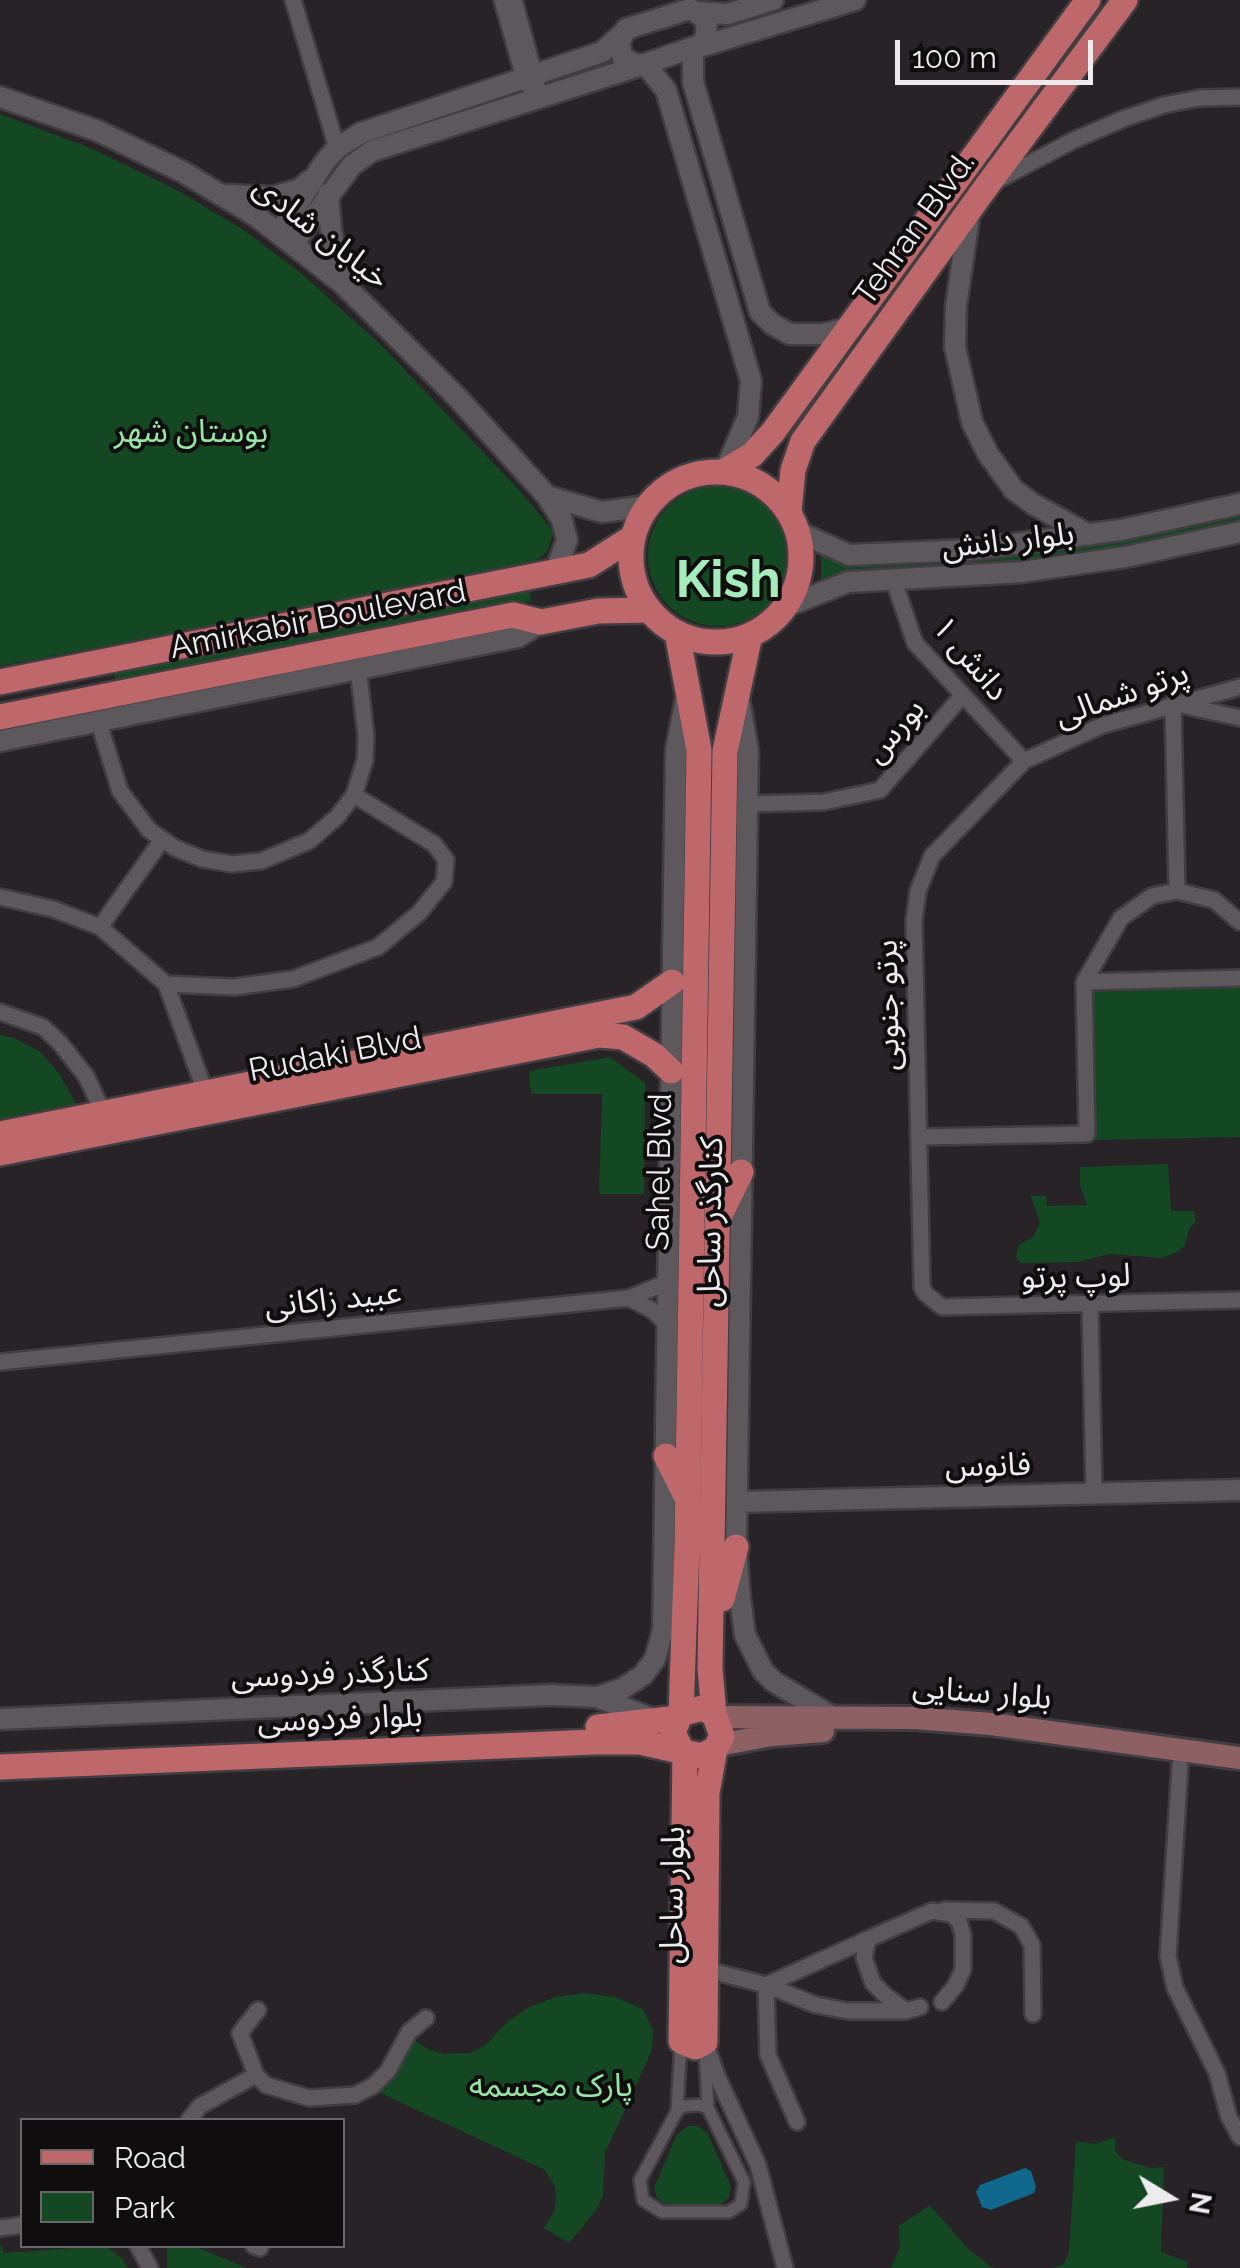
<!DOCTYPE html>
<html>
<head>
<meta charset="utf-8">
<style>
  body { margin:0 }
  #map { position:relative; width:1240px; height:2268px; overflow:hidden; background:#272326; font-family:Raleway,sans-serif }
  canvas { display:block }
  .legend { position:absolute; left:20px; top:2118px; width:325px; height:130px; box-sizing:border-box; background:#0f0d0e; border:2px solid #686667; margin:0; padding:12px 18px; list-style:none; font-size:30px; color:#edebed }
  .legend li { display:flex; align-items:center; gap:20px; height:50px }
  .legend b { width:50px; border:2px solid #686667 }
  .north { position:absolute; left:1120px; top:2148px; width:100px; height:100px; -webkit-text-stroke:8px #0f0d0e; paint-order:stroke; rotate:100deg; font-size:28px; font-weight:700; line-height:40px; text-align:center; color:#edebed }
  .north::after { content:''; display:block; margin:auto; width:35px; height:45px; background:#edebed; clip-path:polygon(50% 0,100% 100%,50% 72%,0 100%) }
  .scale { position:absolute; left:895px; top:40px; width:198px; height:45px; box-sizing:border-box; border:5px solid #edebed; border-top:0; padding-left:12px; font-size:30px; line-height:35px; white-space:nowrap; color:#edebed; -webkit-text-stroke:8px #0f0d0e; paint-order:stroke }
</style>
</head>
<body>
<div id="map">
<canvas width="1240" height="2268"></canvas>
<ul class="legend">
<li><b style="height:12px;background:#be686c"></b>Road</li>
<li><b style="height:28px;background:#144822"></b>Park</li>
</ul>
<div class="north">N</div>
<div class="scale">100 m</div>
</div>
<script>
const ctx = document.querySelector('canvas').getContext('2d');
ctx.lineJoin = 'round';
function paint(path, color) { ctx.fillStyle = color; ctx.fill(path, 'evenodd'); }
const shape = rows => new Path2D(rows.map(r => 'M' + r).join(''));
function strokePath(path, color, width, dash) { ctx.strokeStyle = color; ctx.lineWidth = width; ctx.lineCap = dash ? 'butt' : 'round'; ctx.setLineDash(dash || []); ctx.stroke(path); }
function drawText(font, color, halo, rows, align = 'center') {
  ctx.font = font + ' Raleway,"Noto Sans Arabic",sans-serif'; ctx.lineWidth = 8; ctx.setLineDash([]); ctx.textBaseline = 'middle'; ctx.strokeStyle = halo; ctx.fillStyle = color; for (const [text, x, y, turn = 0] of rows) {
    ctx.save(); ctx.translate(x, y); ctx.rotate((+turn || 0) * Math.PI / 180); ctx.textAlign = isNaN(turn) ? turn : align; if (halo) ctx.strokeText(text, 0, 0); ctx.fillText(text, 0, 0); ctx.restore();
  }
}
paint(shape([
  [0,114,90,148,175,189,245,231,302,274,382,346,519,490,554,532,547,552,530,565,0,666],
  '648 556a70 70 0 1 1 140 0a70 70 0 1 1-140 0Z',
  [1240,512,1240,524,1073,558,821,583,821,553,837,559],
  [529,587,531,601,116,683,113,670],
  [1240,986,1240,1137,1095,1140,1092,989],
  [0,1035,14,1038,39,1051,59,1073,79,1110,0,1126],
  [610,1057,645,1083,644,1194,599,1194,602,1094,531,1094,529,1071],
  [1168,1164,1171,1211,1194,1211,1196,1222,1190,1227,1185,1245,1179,1251,1162,1258,1109,1254,1078,1262,1020,1263,1016,1257,1019,1245,1033,1237,1040,1223,1031,1196,1046,1196,1047,1206,1087,1205,1080,1186,1080,1167],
  [585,1993,615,1997,643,2009,653,2030,652,2050,605,2153,603,2195,597,2209,569,2243,544,2228,554,2212,556,2201,555,2187,545,2170,376,2091,411,2038,426,2048,443,2054,470,2053,486,2045,506,2023,529,2007,556,1997],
  [688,2126,698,2126,708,2134,731,2187,729,2197,722,2204,665,2204,657,2198,654,2188,677,2134],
  [1116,2137,1115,2150,1122,2159,1150,2168,1164,2167,1161,2252,1188,2262,1187,2268,1052,2268,1064,2264,1069,2252,1076,2141,1094,2144],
  [930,2205,967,2248,993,2268,891,2268,900,2247,899,2226],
  [0,2243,4,2253,105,2246,122,2258,128,2268,0,2268],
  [167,2246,194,2246,247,2268,167,2268]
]), '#144822');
paint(shape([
  [1025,2168,1031,2171,1036,2187,1034,2193,991,2210,982,2207,976,2192,980,2185]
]), '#10688c');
const pedestrian = shape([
  [705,2053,708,2108],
  [699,2105,708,2108,744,2182,741,2204,729,2212,662,2212,643,2200,640,2180,677,2111,683,2106,699,2105],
  [677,2111,681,2041]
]);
const minor = shape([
  [293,0,337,148],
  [502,0,524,78,537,98],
  [514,0,537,84],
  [998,180,1074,140,1123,119,1164,105,1199,98,1240,97],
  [894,581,915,643,1024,761],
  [1240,687,1103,725,1024,761,932,856,918,891,914,921,922,1288,926,1294,942,1307,1240,1300],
  [1173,703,1177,891],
  [1177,704,1240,718],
  [98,720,120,791,149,830,175,848,202,859,232,864,261,861,309,841,337,817,354,795,365,760,366,736,358,668],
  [747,804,824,802,880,790,962,696],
  [0,897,53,909,100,927,166,984,205,1091],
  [100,927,162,840],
  [1084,982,1240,978],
  [166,984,234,987,293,979,378,947,419,913,444,882,446,860,434,844,354,795],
  [0,1012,43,1027,60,1043,86,1076,104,1114],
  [919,1137,1087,1134,1084,982,1121,918,1152,896,1177,891,1214,900,1240,922],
  [629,1298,652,1310,668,1325],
  [1090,1304,1094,1494],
  [0,1362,629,1298,668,1282],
  [1180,1765,1168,1956,1175,1988,1217,2073,1229,2117,1240,2137],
  [945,1910,994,1911,1021,1926,1032,1945,1033,2014],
  [704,1969,766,1985,816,2005,848,2011,906,2011],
  [766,1985,768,2055,797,2122],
  [766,1985,868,1939],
  [920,2007,906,2011,886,1996,873,1983,864,1958,868,1939,932,1911,951,1914,959,1921,963,1935,963,1969,956,1985,942,2002],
  [258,2010,240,2033,256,2075,266,2085,309,2098,355,2095,373,2086,388,2071,409,2032,426,2018],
  [705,2042,718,2078,758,2165,785,2268],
  [189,2120,200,2106,256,2075],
  [0,2228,22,2225],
  [138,2246,150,2268],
  [254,2246,260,2248]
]);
const tertiary = shape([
  [690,9,703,17,707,24,705,39,700,45,645,64,637,65,623,58,619,43,626,29,690,9],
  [697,12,728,14,773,0],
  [0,97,98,131,183,172,256,216,342,283,456,396,547,496,562,520,567,540,555,572],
  [328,194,331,230,342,283],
  [227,195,272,197,300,189,309,181],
  [970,210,956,306,955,347,972,422,988,454,1014,490,1033,504,1089,535],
  [279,233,324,163,337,148,361,133,602,52,621,35],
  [294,243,352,165,372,151,645,64,666,90,751,381,748,417,725,471],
  [851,327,824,334,790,334,772,324,760,312,693,82,693,49,855,0],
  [547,496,602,512,647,506],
  [798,532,849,555,968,550,1121,530,1240,504],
  [785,607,848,582,1022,572,1125,557,1240,532],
  [739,699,748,751,736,1547,740,1598,745,1635,763,1671,774,1682,833,1717],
  [0,741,518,637,541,622],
  [737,1502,1240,1490],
  [597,1697,622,1689,643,1675,655,1659,663,1630,676,750,686,698],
  [0,1719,551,1695,597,1697,653,1719]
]);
const secondary = shape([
  [717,1717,916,1718,991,1724,1240,1758],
  [718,1745,772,1735,823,1731]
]);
const primary = shape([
  [725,471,752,455,773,432,1088,0],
  '631 557a85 85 0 1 1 170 0a85 85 0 1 1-170 0Z',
  [789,512,793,470,803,441,986,187,1125,0],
  [677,633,699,750,687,1547,681,1714],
  [0,682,589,565,633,537],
  [0,717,513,615,541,622,598,611,649,610],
  [0,1134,636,1007,672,982],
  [0,1153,599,1035,623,1037,654,1055,671,1071],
  [722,1211,741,1172],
  [666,1456,685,1494],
  [722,1599,736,1547],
  [714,1714,710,1668,725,751,750,635],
  [598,1727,678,1718],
  [685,1753,681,2041,695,2047,705,2042,707,1793,715,1749],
  [0,1767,595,1742,640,1742,702,1756,715,1749,722,1736,714,1714,702,1708,681,1714,673,1732,682,1751]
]);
strokePath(pedestrian, '#413d40', 16);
strokePath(minor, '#413d40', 20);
strokePath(tertiary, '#413d40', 25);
strokePath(secondary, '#413d40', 28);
strokePath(primary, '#413d40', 30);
strokePath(pedestrian, '#5d585c', 11);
strokePath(minor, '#5d585c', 15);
strokePath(tertiary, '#5d585c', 20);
strokePath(secondary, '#8d6064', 22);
strokePath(primary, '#be686c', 25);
drawText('32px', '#edebed', '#0f0d0e', [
  ["Tehran Blvd.",915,229,-54],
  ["خیابان شادی",321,233,38],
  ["بلوار دانش",1008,541,-6],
  ["Amirkabir Boulevard",318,620,-11],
  ["دانش ۱",970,659,50],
  ["پرتو شمالی",1122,695,-19],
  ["بورس",895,731,-49],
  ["پرتو جنوبی",888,1005,-91],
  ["Rudaki Blvd",335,1055,-11],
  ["Sahel Blvd",660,1172,-89],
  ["کنارگذر ساحل",711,1222,-89],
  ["لوپ پرتو",1076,1277,-1],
  ["عبید زاکانی",333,1300,-6],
  ["فانوس",988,1466,-1],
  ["کنارگذر فردوسی",330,1674,-2],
  ["بلوار سنایی",982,1693,5],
  ["بلوار فردوسی",340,1719,-2],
  ["بلوار ساحل",673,1895,-89]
]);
drawText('32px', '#95e7a3', '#0f0d0e', [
  ["بوستان شهر",191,432],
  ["پارک مجسمه",551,2086]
]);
drawText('bold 52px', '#a4ecba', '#0f0d0e', [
  ["Kish",728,581]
]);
</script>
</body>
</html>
